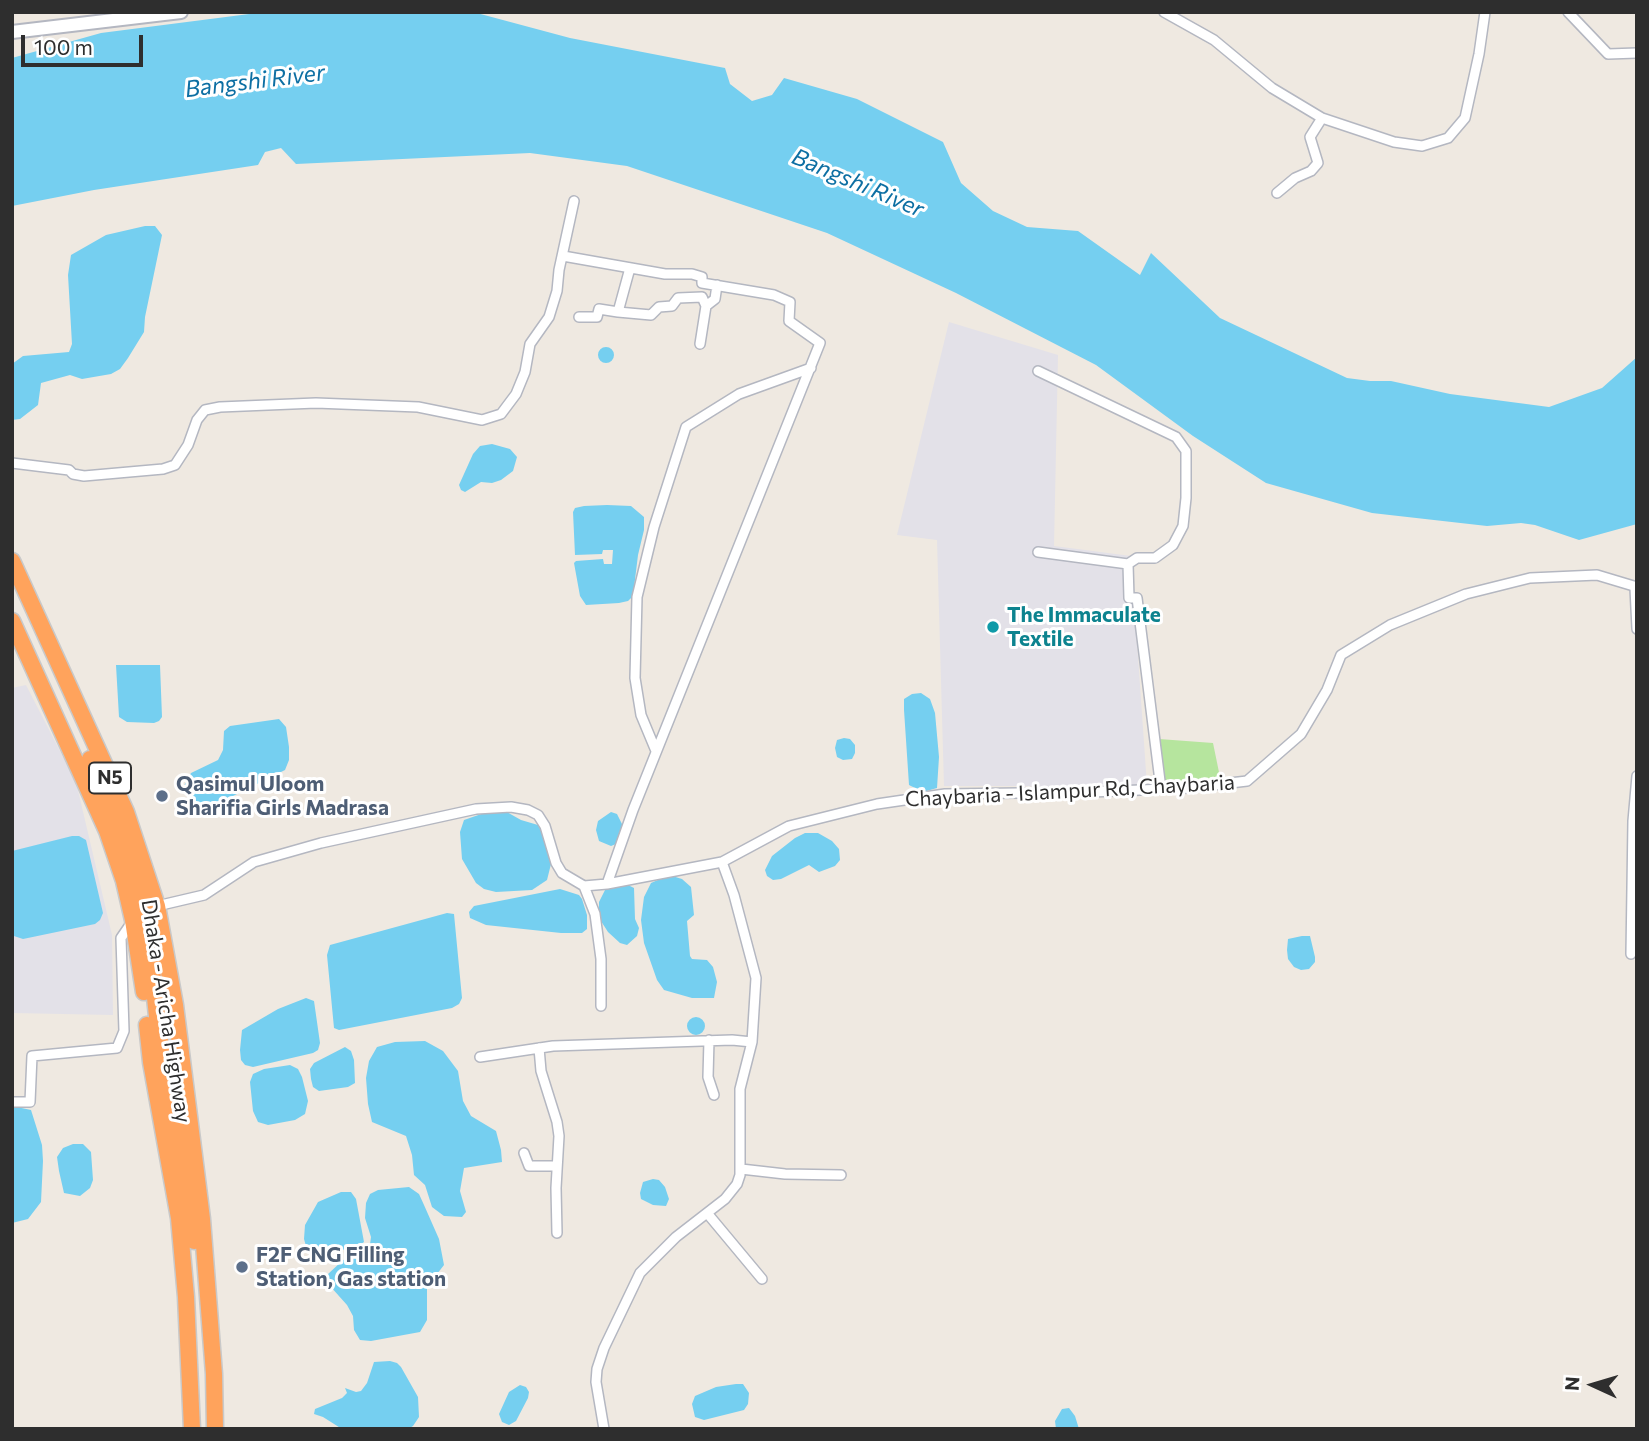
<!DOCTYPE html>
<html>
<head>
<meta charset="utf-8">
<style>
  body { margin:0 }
  #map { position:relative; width:1649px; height:1441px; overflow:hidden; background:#efe9e1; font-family:Commissioner,sans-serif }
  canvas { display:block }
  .frame { position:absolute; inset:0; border:14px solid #2e2e2e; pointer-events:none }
  .north { position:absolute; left:1558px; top:1350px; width:70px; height:70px; -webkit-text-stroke:5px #fff; paint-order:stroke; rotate:274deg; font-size:19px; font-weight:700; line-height:28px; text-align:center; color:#2e2e2e }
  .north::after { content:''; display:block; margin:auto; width:24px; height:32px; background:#2e2e2e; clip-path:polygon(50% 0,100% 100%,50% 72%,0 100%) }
  .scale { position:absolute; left:21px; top:35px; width:122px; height:32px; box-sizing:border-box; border:4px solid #2e2e2e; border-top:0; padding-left:9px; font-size:21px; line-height:24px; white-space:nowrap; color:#2e2e2e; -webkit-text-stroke:5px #fff; paint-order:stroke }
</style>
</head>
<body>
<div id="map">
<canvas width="1649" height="1441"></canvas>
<div class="frame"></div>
<div class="north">N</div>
<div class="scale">100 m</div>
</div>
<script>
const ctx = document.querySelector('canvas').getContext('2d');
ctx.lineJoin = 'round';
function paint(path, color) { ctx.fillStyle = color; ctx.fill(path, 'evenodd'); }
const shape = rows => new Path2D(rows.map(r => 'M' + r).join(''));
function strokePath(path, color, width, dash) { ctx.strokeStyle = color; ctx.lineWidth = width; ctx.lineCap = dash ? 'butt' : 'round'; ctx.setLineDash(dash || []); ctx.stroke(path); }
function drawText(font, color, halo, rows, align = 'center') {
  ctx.font = font + ' Commissioner,sans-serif'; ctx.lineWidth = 6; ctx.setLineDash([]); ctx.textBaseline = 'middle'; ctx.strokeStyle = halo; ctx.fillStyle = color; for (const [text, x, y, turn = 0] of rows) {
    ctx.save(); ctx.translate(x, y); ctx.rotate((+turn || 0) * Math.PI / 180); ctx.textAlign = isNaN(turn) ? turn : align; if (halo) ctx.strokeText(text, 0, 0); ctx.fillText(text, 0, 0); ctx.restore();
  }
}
paint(shape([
  [949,322,1058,355,1054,546,1131,556,1147,786,944,786,937,540,897,535],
  [26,685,76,782,112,935,113,1015,12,1013,12,688]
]), '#e3e1e8');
paint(shape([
  [1159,739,1213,743,1221,782,1164,784]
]), '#b6e59e');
paint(shape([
  [306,12,473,12,570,38,725,68,730,84,752,101,772,95,784,78,857,99,943,142,961,183,993,211,1027,227,1078,231,1140,275,1151,253,1220,318,1347,378,1370,381,1391,381,1450,394,1549,407,1602,388,1637,357,1637,524,1579,540,1535,525,1521,523,1487,526,1372,513,1266,483,1193,436,1096,365,956,293,827,233,627,166,530,153,296,164,281,148,265,152,258,165,94,190,12,206,12,58,101,33,257,13],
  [145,226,155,226,162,235,145,317,144,332,128,358,120,369,111,374,82,379,70,375,41,383,38,405,20,419,12,420,12,364,23,356,69,352,72,344,68,275,71,255,106,235],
  '598 355a8 8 0 1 1 16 0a8 8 0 1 1-16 0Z',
  [492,444,510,449,517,457,513,471,501,480,492,483,481,482,465,492,461,490,459,485,473,454,480,446],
  [607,505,631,506,644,517,644,530,638,555,633,596,628,601,619,603,586,605,580,596,574,563,576,561,603,559,604,564,612,564,613,550,603,550,602,554,575,555,573,512,575,508,584,506],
  [116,665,160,665,162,717,159,721,154,723,127,722,119,717],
  [921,693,930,699,935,713,939,757,937,788,923,792,909,785,904,710,904,699,912,694],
  [279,719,286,727,289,747,289,760,285,770,221,802,203,805,189,800,184,786,191,773,218,760,223,750,224,731,230,726],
  [844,738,850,739,855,745,855,753,852,759,843,760,837,757,835,748,837,740],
  [490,811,505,811,521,820,538,825,545,837,551,864,547,880,532,890,496,892,484,889,476,883,462,859,460,832,464,820],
  [611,812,617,814,623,826,616,844,611,846,599,841,596,830,598,821],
  [805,833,818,833,832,841,839,849,840,860,835,866,819,872,809,865,781,879,773,880,767,876,765,870,772,856,795,838],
  [72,836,79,836,86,840,103,913,100,920,95,924,23,939,14,936,12,851],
  [669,875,682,879,691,887,694,915,687,921,690,956,692,959,707,960,713,967,717,982,714,998,692,998,664,990,657,980,644,943,641,920,644,897,651,883],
  [611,886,630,886,634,888,635,919,639,928,637,936,627,945,620,943,608,932,599,918,599,902,605,890],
  [560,889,579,895,582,899,587,915,587,929,582,933,561,933,486,925,470,918,469,912,474,906],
  [447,913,454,914,462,998,459,1004,452,1008,339,1030,334,1028,327,955,330,945],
  [1302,936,1310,936,1315,957,1315,962,1309,969,1301,970,1294,967,1288,959,1287,950,1288,939],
  [306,998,314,1001,320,1043,318,1050,313,1053,253,1067,245,1065,241,1060,240,1050,242,1030,278,1009],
  '687 1026a9 9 0 1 1 18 0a9 9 0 1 1-18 0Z',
  [425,1041,443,1051,458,1071,463,1101,471,1116,496,1131,501,1150,502,1162,464,1168,460,1191,466,1212,462,1217,444,1216,432,1207,425,1185,414,1175,412,1155,406,1136,372,1122,368,1104,366,1078,369,1061,377,1047,395,1042],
  [345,1047,351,1051,354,1060,355,1083,348,1087,319,1091,313,1087,311,1079,310,1069,314,1063],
  [290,1065,298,1069,302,1077,308,1101,305,1114,295,1120,268,1125,258,1122,253,1111,250,1082,253,1074,264,1069],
  [12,1106,31,1110,42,1145,43,1161,41,1202,28,1219,12,1223],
  [73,1144,83,1144,91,1152,93,1180,90,1188,80,1196,64,1193,59,1171,57,1157,63,1148],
  [653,1179,659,1180,665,1187,669,1199,666,1206,653,1205,641,1199,640,1193,643,1182],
  [409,1187,419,1194,424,1205,439,1239,444,1265,427,1287,427,1320,420,1332,371,1341,360,1340,354,1330,353,1316,347,1305,330,1286,327,1275,343,1260,364,1256,369,1252,371,1237,365,1218,366,1203,370,1194,378,1190],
  [341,1192,351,1192,356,1199,364,1242,354,1249,311,1251,306,1246,304,1239,305,1225,318,1202],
  [390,1361,397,1363,401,1367,418,1397,419,1417,413,1426,408,1429,342,1429,323,1417,314,1414,315,1409,342,1398,347,1393,345,1388,356,1392,361,1391,367,1383,374,1362],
  [736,1384,743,1384,749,1393,748,1404,744,1410,704,1420,695,1417,692,1404,695,1396,716,1387],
  [520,1385,526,1387,529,1392,528,1398,516,1421,509,1425,502,1422,499,1414,509,1392],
  [1069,1408,1075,1416,1079,1429,1056,1429,1055,1421,1062,1409]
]), '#75cff0');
const street = shape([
  [1164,12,1214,40,1272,88,1322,118,1394,142,1422,146,1448,138,1465,118,1479,54,1485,12],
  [1568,12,1608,54,1637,53],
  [1277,193,1295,178,1311,171,1318,163,1310,137,1322,118],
  [563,256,665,274,692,274,702,277,702,283,774,295,790,302,789,321,820,343,633,810,607,884,722,862],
  [618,312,651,315,659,307,672,306,678,298,702,297,706,306,715,299,717,285],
  [579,317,597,317,599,309,618,312,630,268],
  [700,344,706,306],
  [1038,371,1176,437,1186,451,1186,498,1183,526,1173,545,1155,558,1137,558,1128,564],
  [12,463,69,470,73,474,84,476,163,469,175,465,188,445,197,420,205,410,220,407,316,403,418,407,482,420,501,414,516,394,525,372,530,344,549,317,557,291,559,270,574,201],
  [1038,552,1128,564,1129,598,1137,598,1161,789],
  [1635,588,1637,629],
  [656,751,641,715,635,678,637,597,654,527,686,427,739,394,811,368],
  [584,886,607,884],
  [157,906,204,895,254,862,321,843,476,809,511,807,528,810,538,815,545,826,556,863,562,873,584,886,595,914,601,959,601,1006],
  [1631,954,1633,821,1637,776],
  [709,1040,708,1077,714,1095],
  [539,1048,541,1071,557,1122,559,1136,556,1188,557,1233],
  [480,1057,553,1046,732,1040,752,1042],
  [12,1102,30,1102,32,1056,117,1048,124,1031,121,938,132,922],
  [524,1153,529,1166,557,1166],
  [741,1169,785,1174,841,1175],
  [707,1213,762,1279],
  [604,1429,596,1382,597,1369,604,1348,640,1273,676,1237,725,1199,737,1184,740,1175,740,1089,752,1042,756,978,734,895,722,862,789,826,877,804,945,794,1092,792,1188,788,1247,781,1301,734,1327,690,1341,655,1390,625,1466,594,1530,578,1597,575,1637,587]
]);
const secondary = shape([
  [12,32,181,12]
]);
const highway = shape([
  [12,561,126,812,157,906,175,1005,202,1219,214,1374,215,1429],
  [12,621,107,831,124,881,133,920,144,992],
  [90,759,117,826,139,891,149,941,159,1035,187,1190,194,1241],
  [147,1025,151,1062,179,1218,186,1297,192,1429]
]);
strokePath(street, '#b4b7c1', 12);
strokePath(secondary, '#b4b7c1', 16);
strokePath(highway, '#c9c9c9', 19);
strokePath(street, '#fff', 9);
strokePath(secondary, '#fff', 12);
strokePath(highway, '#ffa35c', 16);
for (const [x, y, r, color] of [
  [993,627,7,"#0f9aa8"],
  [162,796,7,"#5c6f8a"],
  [242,1267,7,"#5c6f8a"]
]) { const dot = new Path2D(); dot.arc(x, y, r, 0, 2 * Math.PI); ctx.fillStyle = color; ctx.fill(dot); strokePath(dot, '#fff', 2.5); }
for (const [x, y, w] of [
  [110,778,42]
]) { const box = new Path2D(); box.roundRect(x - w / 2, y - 15.5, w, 31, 5); ctx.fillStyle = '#fff'; ctx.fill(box); strokePath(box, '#2e2e2e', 2); }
drawText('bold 19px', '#2e2e2e', null, [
  ["N5",110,778]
]);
drawText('bold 21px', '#0d838f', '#fff', [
  ["The Immaculate",1007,615],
  ["Textile",1007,639]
], 'left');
drawText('bold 21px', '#4e5e75', '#fff', [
  ["Qasimul Uloom",176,784],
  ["Sharifia Girls Madrasa",176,808],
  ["F2F CNG Filling",256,1255],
  ["Station, Gas station",256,1279]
], 'left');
drawText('21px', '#2e2e2e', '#fff', [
  ["Chaybaria - Islampur Rd, Chaybaria",1070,791,-3],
  ["Dhaka - Aricha Highway",166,1011,81]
]);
drawText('italic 23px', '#0d6fa3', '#fff', [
  ["Bangshi River",255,81,-7],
  ["Bangshi River",858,183,23]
]);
</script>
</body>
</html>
